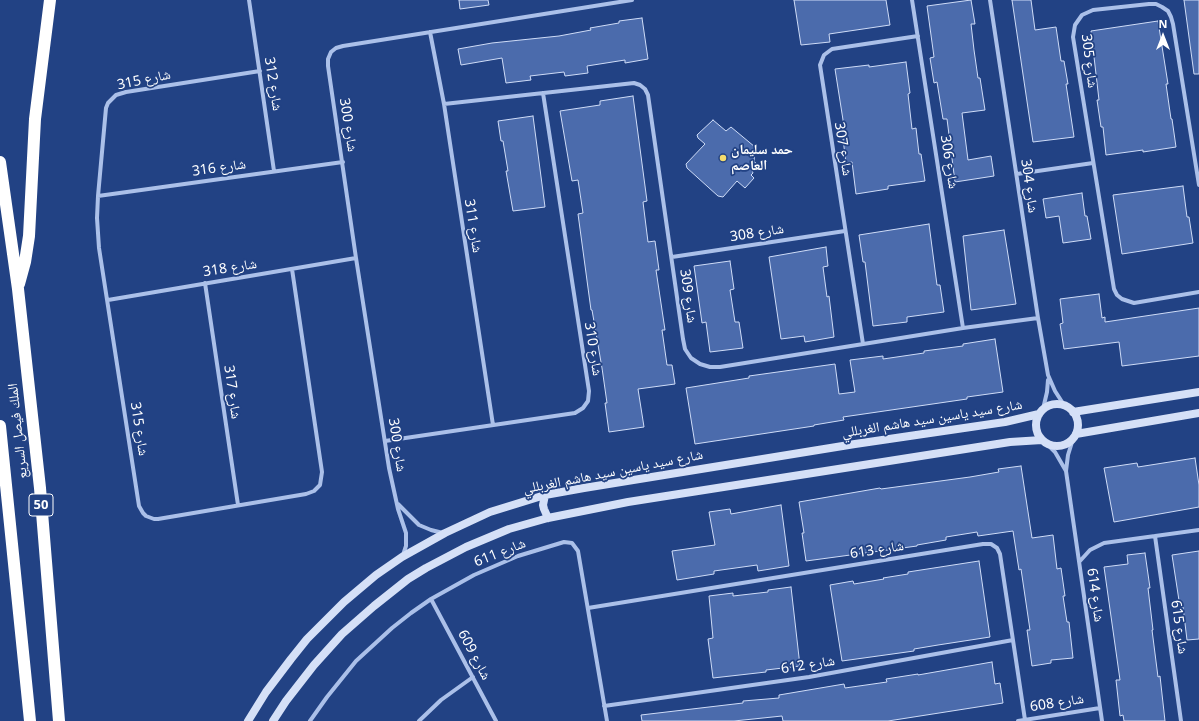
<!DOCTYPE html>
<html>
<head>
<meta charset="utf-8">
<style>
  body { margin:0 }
  #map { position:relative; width:1199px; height:721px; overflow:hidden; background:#224284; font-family:"Noto Sans",sans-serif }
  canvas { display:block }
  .north { position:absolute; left:1143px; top:16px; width:40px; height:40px; -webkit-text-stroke:3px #224284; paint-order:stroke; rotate:0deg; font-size:11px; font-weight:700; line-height:16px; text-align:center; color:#fff }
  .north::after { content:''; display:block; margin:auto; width:14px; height:18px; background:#fff; clip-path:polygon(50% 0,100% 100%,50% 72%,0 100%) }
</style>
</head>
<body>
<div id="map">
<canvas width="1199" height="721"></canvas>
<div class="north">N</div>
</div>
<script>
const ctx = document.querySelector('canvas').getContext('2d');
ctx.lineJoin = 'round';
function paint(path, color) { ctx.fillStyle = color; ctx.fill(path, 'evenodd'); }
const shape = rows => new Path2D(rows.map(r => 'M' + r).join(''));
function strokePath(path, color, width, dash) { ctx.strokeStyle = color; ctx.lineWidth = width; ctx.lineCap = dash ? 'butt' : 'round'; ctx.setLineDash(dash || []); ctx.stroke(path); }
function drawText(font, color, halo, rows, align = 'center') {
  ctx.font = font + ' "Noto Sans","Noto Naskh Arabic",sans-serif'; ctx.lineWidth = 3.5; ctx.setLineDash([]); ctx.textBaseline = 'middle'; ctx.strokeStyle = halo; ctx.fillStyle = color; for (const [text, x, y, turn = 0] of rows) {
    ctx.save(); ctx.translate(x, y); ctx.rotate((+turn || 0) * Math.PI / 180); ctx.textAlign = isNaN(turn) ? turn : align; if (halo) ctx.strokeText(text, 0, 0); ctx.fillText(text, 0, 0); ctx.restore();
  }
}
const building = shape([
  [459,0,488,0,489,5,460,9,459,0],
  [794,0,886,0,890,25,829,34,830,42,801,45,794,0],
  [971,0,975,24,971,24,974,50,978,78,980,78,985,110,962,113,968,160,991,156,994,176,955,182,947,119,943,119,937,82,934,83,930,58,934,57,927,6,971,0],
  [1012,0,1031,0,1035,30,1056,27,1061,61,1064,61,1068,84,1066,84,1074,137,1033,142,1012,0],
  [1184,0,1199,0,1199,74,1194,74,1184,0],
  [642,18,648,59,625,63,625,60,587,66,588,73,565,76,564,72,530,76,531,80,506,83,502,58,461,65,458,49,492,43,559,36,591,30,590,28,619,23,619,21,642,18],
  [1158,21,1168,84,1166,84,1171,119,1172,119,1176,147,1143,152,1143,150,1106,155,1103,127,1101,127,1097,100,1099,100,1091,31,1158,21],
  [906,62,910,93,908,94,912,129,916,128,919,154,921,154,925,181,888,186,888,189,856,194,852,162,846,163,843,139,846,139,835,69,869,65,869,67,906,62],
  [633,96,647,201,643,202,648,242,655,241,659,270,656,270,665,330,662,330,667,365,672,365,675,384,638,389,644,427,609,432,605,403,607,403,602,368,592,310,591,310,578,214,583,213,578,180,572,181,560,111,600,105,600,101,633,96],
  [533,116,545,207,513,211,506,171,508,171,503,141,501,141,498,121,533,116],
  [713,120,726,131,731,127,755,147,754,162,756,163,752,170,753,173,751,175,754,178,745,188,737,181,723,197,718,196,687,168,686,164,705,144,698,138,697,135,713,120],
  [1183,186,1187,217,1189,217,1193,243,1122,254,1113,195,1183,186],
  [1082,193,1085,216,1087,216,1091,239,1063,243,1059,216,1046,218,1043,199,1082,193],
  [929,224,937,285,940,285,944,312,907,317,907,322,873,326,865,262,863,262,859,235,929,224],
  [1004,230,1016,304,971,310,963,236,1004,230],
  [826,247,828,266,823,267,827,297,829,296,834,337,805,342,804,336,781,339,769,257,826,247],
  [730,261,734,289,730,290,735,322,739,322,743,348,710,352,706,322,702,323,694,266,730,261],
  [1099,294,1102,318,1105,317,1105,322,1199,308,1199,356,1122,366,1119,342,1064,349,1060,324,1063,323,1060,299,1099,294],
  [995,339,1003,392,967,397,967,399,843,417,844,420,814,425,814,426,695,444,686,388,749,378,749,376,835,364,839,394,855,392,850,360,883,356,883,359,924,353,924,351,963,346,963,344,995,339],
  [1195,458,1199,485,1199,507,1114,522,1104,468,1137,463,1138,467,1195,458],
  [1021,466,1032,538,1053,535,1057,569,1061,568,1065,596,1063,596,1067,622,1069,622,1073,658,1051,660,1051,663,1032,666,1027,630,1030,630,1021,569,1019,570,1013,531,978,536,977,532,946,537,946,540,917,545,917,546,806,561,802,533,804,533,799,502,880,488,881,489,970,477,999,472,998,469,1021,466],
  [781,505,789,566,758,571,757,565,714,571,714,574,677,580,672,551,715,545,709,512,730,509,731,514,781,505],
  [1199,551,1199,639,1187,640,1183,607,1180,607,1172,555,1199,551],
  [1145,553,1150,588,1148,588,1153,630,1152,630,1158,677,1160,676,1165,721,1124,721,1123,715,1120,716,1116,680,1120,680,1104,567,1128,564,1127,555,1145,553],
  [979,561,990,637,938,645,914,649,914,651,842,661,830,585,853,581,854,584,884,579,883,578,908,574,908,572,979,561],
  [791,587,800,666,766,670,766,672,713,678,708,639,713,638,709,596,733,593,733,596,768,592,768,590,791,587],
  [992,662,995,684,1000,683,1003,703,888,721,783,721,782,716,734,721,642,721,641,715,743,703,743,701,779,698,779,695,844,684,845,688,887,682,886,679,918,674,918,675,992,662]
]);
paint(building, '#4b6bac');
strokePath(building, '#cfdcf7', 1);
strokePath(shape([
  [249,0,274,171],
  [912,0,963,328],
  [990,0,1038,318,1048,375,1055,391,1064,405],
  [430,32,444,104,493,425],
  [260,71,126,92,116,95,108,103,106,108,98,196,97,218,99,248,139,506,143,513,146,516,154,519,158,519,306,494,314,491,320,485,322,472,292,269],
  [444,104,634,83,640,85,645,89,648,95,683,339,685,349,691,358,700,364,710,367,720,367,963,328,1038,318],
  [1017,174,1093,163],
  [1199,185,1173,24,1171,17,1168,11,1162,7,1156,4,1149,4,1093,10,1082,15,1075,25,1073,37,1114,289,1117,295,1122,299,1134,303,1199,292],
  [98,196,343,162],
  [672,257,845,231],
  [205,283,238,505],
  [108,300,356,258],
  [863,344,820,65,824,55,832,49,918,36],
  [1043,409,1047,392,1048,380],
  [1073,439,1068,455,1066,471,1102,721],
  [385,441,575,413,583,408,588,401,589,391,543,93],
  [1047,444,1055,452,1066,471],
  [398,504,419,525,431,530,443,533],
  [1155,536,1181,721],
  [403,555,406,546,406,533,398,509,389,468,356,258,328,66,328,59,331,52,336,48,343,46,632,0],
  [1080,561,1090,550,1104,543,1199,530],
  [431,599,496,721],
  [588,608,983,544,991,544,997,548,1000,554,1025,720],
  [604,706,809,677,1013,640],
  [310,721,327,697,356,661,392,628,411,613,431,599,474,575,518,556,564,542,572,543,578,551,607,721],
  [419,721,441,700,473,677],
  [1018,721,1100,708]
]), '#abc0e9', 4);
strokePath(shape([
  '1036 425a21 21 0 1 1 42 0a21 21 0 1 1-42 0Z',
  [1073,412,1199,392],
  [1076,434,1199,413],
  [545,495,543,505,544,509,548,518],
  [248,721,266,692,291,659,307,639,344,602,376,575,402,557,445,533,490,512,545,495,584,488,855,444,1005,422,1039,414],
  [273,721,286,701,314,665,342,634,374,606,408,579,426,568,466,547,509,529,548,518,628,502,1010,442,1042,440]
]), '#d5e0f7', 8);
strokePath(shape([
  [0,162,18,289,40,488,59,721],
  [19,284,25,262,29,236,35,119,50,0],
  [0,426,30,721]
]), '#fff', 12);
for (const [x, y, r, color] of [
  [723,158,4,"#f4dc6d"]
]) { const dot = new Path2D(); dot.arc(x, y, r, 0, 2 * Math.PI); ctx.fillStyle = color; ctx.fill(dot); strokePath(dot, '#224284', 1.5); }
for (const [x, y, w] of [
  [41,505,24]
]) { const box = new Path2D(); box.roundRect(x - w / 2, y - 11, w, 22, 3); ctx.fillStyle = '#224284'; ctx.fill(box); strokePath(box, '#fff', 1); }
drawText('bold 13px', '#fff', null, [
  ["50",41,505]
]);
drawText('14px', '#fff', '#224284', [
  ["شارع 305",1089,61,83],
  ["شارع 315",144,80,-12],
  ["شارع 312",273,84,81],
  ["شارع 300",348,125,81],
  ["شارع 307",843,149,81],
  ["شارع 306",949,162,81],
  ["شارع 316",219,168,-8],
  ["شارع 304",1029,186,82],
  ["شارع 311",473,226,81],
  ["شارع 308",757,233,-9],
  ["شارع 318",230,268,-9],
  ["شارع 309",688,296,82],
  ["شارع 310",593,349,81],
  ["شارع 317",232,392,82],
  ["شارع سيد ياسين سيد هاشم الغربللي",932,419,-9],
  ["شارع 315",139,429,81],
  ["الملك فيصل السريع",18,431,-96],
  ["شارع 300",397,445,81],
  ["شارع سيد ياسين سيد هاشم الغربللي",613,472,-11],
  ["شارع 613",877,550,-9],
  ["شارع 611",500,553,-22],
  ["شارع 614",1095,595,82],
  ["شارع 615",1179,627,82],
  ["شارع 609",474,655,62],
  ["شارع 612",808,665,-9],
  ["شارع 608",1057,703,-9]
]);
drawText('bold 14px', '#fff', '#224284', [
  ["حمد سليمان",731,150],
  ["العاصم",731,166]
], 'left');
</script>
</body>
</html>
